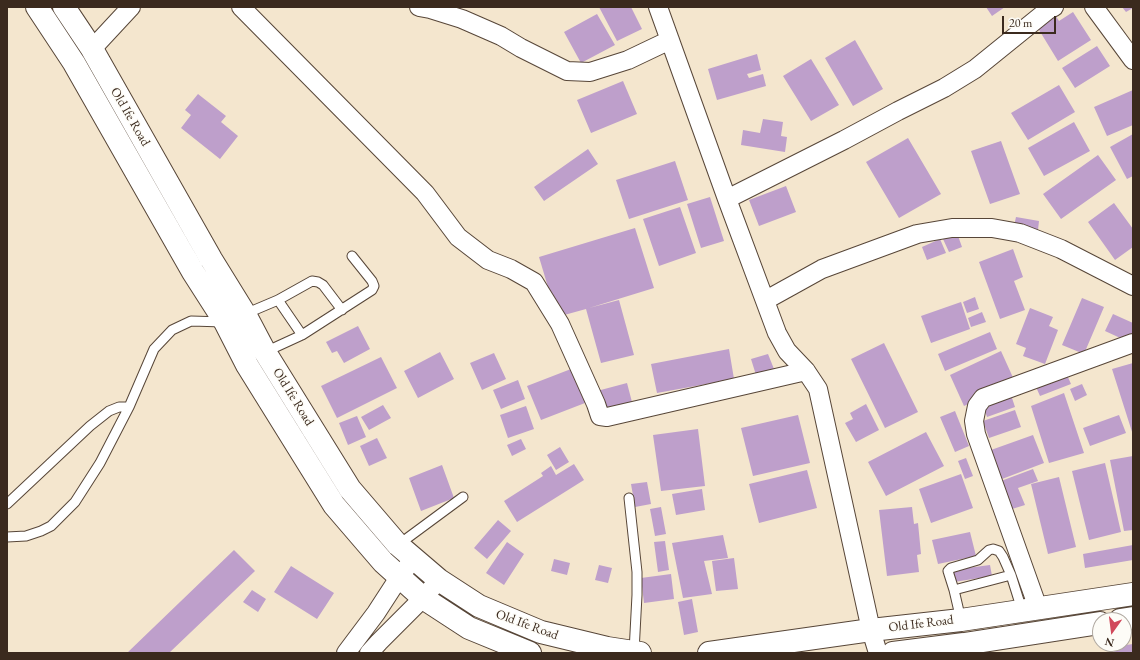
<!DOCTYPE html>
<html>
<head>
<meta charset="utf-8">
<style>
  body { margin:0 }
  #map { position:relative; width:1140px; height:660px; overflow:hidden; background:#f4e6ce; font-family:"EB Garamond",serif }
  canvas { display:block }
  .frame { position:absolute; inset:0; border:8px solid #3b2a1e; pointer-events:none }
  .north { position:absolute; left:1092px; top:612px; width:40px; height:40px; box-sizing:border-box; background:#fdfcf7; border:1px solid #afa8a0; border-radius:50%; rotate:194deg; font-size:11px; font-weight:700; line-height:16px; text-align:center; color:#3b2a1e }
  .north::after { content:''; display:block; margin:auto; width:14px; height:18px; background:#d1495b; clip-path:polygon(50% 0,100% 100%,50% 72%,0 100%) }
  .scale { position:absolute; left:1002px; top:16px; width:54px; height:18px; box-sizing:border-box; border:2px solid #3b2a1e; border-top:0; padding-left:5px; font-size:12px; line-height:14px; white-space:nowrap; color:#3b2a1e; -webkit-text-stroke:3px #fdfcf7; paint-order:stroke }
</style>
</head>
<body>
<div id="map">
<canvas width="1140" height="660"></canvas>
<div class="frame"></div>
<div class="north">N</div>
<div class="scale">20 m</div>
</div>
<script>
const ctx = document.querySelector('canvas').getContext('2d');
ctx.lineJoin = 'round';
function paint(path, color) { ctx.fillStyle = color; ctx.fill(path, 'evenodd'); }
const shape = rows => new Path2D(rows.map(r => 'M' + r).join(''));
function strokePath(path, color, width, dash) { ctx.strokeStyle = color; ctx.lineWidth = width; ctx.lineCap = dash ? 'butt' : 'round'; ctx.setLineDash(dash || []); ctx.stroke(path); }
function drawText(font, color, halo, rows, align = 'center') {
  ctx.font = font + ' "EB Garamond",serif'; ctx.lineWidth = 3; ctx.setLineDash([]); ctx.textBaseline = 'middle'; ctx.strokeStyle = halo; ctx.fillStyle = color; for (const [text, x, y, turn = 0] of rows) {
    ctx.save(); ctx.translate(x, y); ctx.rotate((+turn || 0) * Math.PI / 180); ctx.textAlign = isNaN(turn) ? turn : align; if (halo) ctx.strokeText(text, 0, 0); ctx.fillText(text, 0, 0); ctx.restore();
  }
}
paint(shape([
  [599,7,631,7,642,29,617,41],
  [986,7,1005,7,992,16],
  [1122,7,1133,7,1133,8,1126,12],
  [1073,12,1091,40,1058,61,1036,25,1054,13,1059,21],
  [597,14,615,45,581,63,564,32],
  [855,40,883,89,853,106,825,58],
  [1097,46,1110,66,1075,88,1062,68],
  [757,54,761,70,747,74,749,78,763,74,766,86,717,100,708,69],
  [811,59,839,105,811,121,783,76],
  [623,81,637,114,591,133,577,100],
  [1059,85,1075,112,1028,140,1011,113],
  [1133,90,1133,125,1107,136,1094,107],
  [198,94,226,116,221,122,238,136,220,159,181,128,191,115,185,110],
  [763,119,783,122,781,136,787,137,785,152,741,145,743,130,760,133],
  [1074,122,1090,151,1044,176,1028,148],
  [1133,134,1133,176,1127,179,1110,147],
  [908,138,941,194,899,218,866,162],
  [1001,141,1020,194,990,204,971,151],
  [588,149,598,164,544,201,534,187],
  [1098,155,1116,180,1061,219,1043,194],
  [675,161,688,200,629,219,616,180],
  [786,186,796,212,759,226,749,200],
  [710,197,724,241,701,248,687,204],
  [1114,203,1133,229,1133,247,1115,260,1088,222],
  [680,207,696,253,659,266,643,219],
  [1016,217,1039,221,1038,230,1014,226],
  [635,228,654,288,589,308,619,300,634,355,601,363,586,309,557,317,539,257],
  [957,233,962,247,949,252,943,239],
  [940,239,946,253,927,260,922,247],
  [1013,249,1023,277,1014,281,1025,310,1000,319,979,262],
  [975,297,979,309,967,313,963,302],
  [1082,298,1104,307,1084,354,1062,345],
  [961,302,970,329,931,343,921,316],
  [1030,308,1053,317,1049,326,1058,330,1045,364,1023,356,1026,348,1016,344],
  [982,312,986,322,971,327,968,318],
  [1113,314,1133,323,1133,334,1129,342,1105,331],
  [358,326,370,349,344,363,337,351,332,353,326,342],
  [990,332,997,349,945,371,938,354],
  [884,343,918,412,885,428,851,359],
  [729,349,734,379,657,393,651,364],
  [1001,351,1015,382,964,406,950,375],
  [440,352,454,379,418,398,404,371],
  [494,353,506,379,482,390,470,363],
  [768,354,774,369,756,375,751,359],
  [381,357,397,388,337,418,321,386],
  [1133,363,1133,435,1112,369],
  [571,369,585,403,541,420,527,386],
  [1067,375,1071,384,1040,396,1036,387],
  [518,380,525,399,501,409,493,390],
  [627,383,632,402,602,410,597,391],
  [1082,384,1087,395,1075,401,1070,389],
  [1064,393,1084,453,1049,463,1031,406],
  [1011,395,1015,407,987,417,983,405],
  [866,404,879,430,856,442,845,423,853,419,850,413],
  [383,405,391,418,369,430,361,417],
  [526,406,534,429,508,438,500,415],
  [1015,410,1021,427,989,438,983,421],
  [955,411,969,446,955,452,940,417],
  [798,415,810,463,753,476,741,428],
  [1119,415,1126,433,1090,446,1083,428],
  [357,416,366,437,348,445,339,423],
  [698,429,705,486,661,491,653,435],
  [926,432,944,466,886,496,868,462],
  [1033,435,1044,463,1002,479,991,450],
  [377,438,387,458,369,466,360,446],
  [521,439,526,449,512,456,507,445],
  [560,447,569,462,556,470,547,455],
  [1133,456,1133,530,1124,531,1110,460],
  [966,458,973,476,965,479,958,461],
  [1105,463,1121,532,1089,540,1072,471],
  [574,464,584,480,517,522,504,501,543,476,541,473,551,466,556,475],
  [442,465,454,498,421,511,409,478],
  [1033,469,1038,481,1018,488,1025,505,1012,509,1001,481],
  [807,470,817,508,759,523,749,484],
  [961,474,973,508,931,523,919,489],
  [1059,477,1076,547,1048,554,1031,484],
  [647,482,651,504,635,507,631,484],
  [702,489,705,510,676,515,672,494],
  [661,507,666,534,655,536,650,509],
  [912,507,914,524,918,523,921,554,917,555,919,572,887,576,879,510],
  [498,520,511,531,487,559,474,548],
  [970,532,976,556,938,564,932,540],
  [723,535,728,558,704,561,712,594,683,598,672,543],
  [665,541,669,570,658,572,654,542],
  [507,542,524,554,504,585,486,573],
  [1133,545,1133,560,1085,568,1083,554],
  [234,550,255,571,169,653,127,653],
  [734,558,738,589,716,591,712,561],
  [554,559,570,563,567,575,551,571],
  [599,565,612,568,608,583,595,580],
  [990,565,992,576,954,582,952,570],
  [291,566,334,593,317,619,274,592],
  [671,574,674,599,644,603,641,578],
  [252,590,266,599,258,612,243,602],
  [692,599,698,632,684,635,678,602],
  [1133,644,1133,653,1114,653,1113,647]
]), '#be9fcb');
const lane = shape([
  [278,300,302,335],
  [245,314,278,300,312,281,318,282,323,285,342,310],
  [265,352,302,335,372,290,374,286,372,281,352,256],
  [629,498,637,572,637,595,634,652],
  [7,504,90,426,109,411,119,407,129,407],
  [7,537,26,536,41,531,51,526,75,502,100,463,129,407,154,349,172,330,191,321,224,322],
  [398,545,463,497],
  [954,590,1011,575],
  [961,620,954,590,948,571,951,568,978,560,989,550,993,549,999,551,1003,557,1011,575,1022,610]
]);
const street = shape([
  [241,7,425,193,458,237,488,260,511,269,534,282,560,324,596,404,600,416,607,417,806,371],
  [419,7,430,9,462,19,501,36,521,48,567,71,590,72,628,60,670,40],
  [658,7,727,199,777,333,787,351,806,371,818,389,871,630,878,653],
  [1094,7,1133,60],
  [92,49,131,7],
  [727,199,844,140,898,111,944,88,975,69,1048,10,1054,7],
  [766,300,822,269,917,234,952,228,992,228,1020,233,1061,249,1133,286],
  [1038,608,976,434,974,421,977,406,983,398,1133,343],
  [346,653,376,613,400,576,414,558],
  [369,653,379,642,423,598,439,580]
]);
const primary = shape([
  [37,7,74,63,193,272,225,322,247,365,334,505,383,562,423,598,469,628,530,653],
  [64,7,92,49,211,259,245,314,265,352,350,489,398,545,439,580,479,606,541,632,607,648,640,653],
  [1120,620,1133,618],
  [709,653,871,630,961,620,1133,594],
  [893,653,964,644,1100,623]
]);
strokePath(lane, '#574638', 11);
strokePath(street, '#574638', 20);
strokePath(primary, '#574638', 24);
strokePath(lane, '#fff', 9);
strokePath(street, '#fff', 18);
strokePath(primary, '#fff', 22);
drawText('13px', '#3b2a1e', '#fdfcf7', [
  ["Old Ife Road",130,117,60],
  ["Old Ife Road",293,397,58],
  ["Old Ife Road",921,624,-7],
  ["Old Ife Road",527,625,20]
]);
</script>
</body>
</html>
